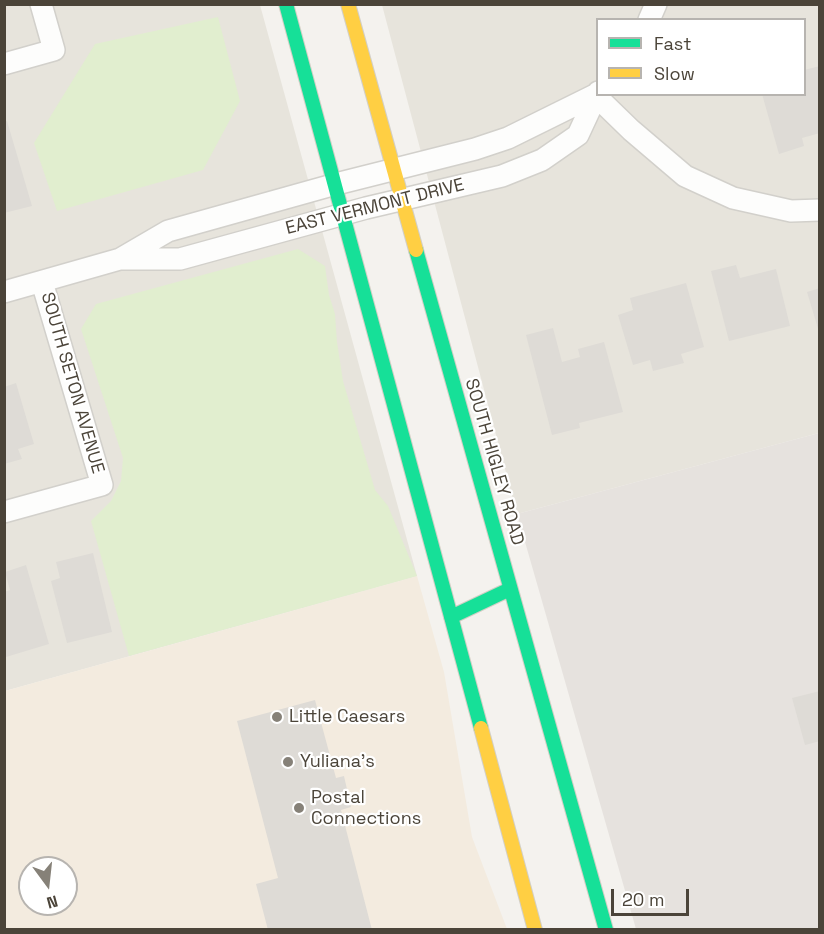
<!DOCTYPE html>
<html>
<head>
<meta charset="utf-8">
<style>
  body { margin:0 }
  #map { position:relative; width:824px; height:934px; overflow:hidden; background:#f4f2ee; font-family:"Space Grotesk",sans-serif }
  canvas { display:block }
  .frame { position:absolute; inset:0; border:6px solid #4b4439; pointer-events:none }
  .legend { position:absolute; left:596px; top:18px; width:210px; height:78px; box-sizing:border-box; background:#fff; border:2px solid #b7b4b0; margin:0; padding:8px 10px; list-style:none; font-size:18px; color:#4b4439 }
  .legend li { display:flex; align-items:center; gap:12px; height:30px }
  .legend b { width:30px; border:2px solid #b7b4b0 }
  .north { position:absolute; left:18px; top:856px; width:60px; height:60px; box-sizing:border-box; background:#fff; border:2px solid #b7b4b0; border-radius:50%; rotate:165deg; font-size:16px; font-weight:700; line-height:24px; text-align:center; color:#4b4439 }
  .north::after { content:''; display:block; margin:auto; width:21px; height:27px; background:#868178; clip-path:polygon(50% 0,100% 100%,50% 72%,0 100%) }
  .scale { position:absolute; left:611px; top:889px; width:78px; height:27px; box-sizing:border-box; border:3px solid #4b4439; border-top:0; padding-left:8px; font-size:18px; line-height:21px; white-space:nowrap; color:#4b4439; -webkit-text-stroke:4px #fff; paint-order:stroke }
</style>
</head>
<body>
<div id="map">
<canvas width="824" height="934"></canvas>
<div class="frame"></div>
<ul class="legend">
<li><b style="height:8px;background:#16e098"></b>Fast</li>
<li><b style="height:8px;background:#ffcf43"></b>Slow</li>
</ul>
<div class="north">N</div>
<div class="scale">20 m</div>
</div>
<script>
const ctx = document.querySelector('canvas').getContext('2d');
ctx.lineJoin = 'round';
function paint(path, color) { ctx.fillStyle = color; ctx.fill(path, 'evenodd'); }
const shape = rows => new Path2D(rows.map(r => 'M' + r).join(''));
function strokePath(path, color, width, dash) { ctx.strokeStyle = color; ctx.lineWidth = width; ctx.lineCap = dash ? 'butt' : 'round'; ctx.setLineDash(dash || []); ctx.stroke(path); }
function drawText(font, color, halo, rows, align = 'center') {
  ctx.font = font + ' "Space Grotesk",sans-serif'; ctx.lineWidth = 4.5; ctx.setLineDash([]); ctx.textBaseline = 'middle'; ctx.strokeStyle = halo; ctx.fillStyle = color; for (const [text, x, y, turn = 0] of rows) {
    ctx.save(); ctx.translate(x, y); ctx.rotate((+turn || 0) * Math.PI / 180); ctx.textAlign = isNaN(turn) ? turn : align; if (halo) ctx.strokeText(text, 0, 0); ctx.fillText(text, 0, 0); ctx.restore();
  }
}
paint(shape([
  [5,5,260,5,417,576,5,691],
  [382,5,819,5,819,433,517,514],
  [598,20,804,20,804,94,598,94]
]), '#e7e4dc');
paint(shape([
  [417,576,444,672,472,837,507,929,5,930,5,691],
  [30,868,66,868,66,904,30,904]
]), '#f3ebdf');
paint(shape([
  [819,433,819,929,636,929,517,514]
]), '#e6e2de');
paint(shape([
  [218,17,240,101,203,170,57,211,34,143,95,44],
  [298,249,325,266,329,295,335,314,337,342,343,381,375,490,388,506,417,576,129,656,91,521,111,501,121,481,123,458,81,329,96,304]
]), '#e1eecf');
paint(shape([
  [820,66,820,133,802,138,804,146,779,154,762,94,804,94,804,70],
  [7,121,32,206,4,213,4,122],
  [736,265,740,278,776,269,790,326,729,341,711,271],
  [686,283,704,347,681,354,684,363,653,371,650,360,633,365,618,315,633,310,630,298],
  [820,288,820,332,819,332,807,292],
  [553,328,562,362,580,357,578,349,604,342,623,412,579,423,580,428,552,435,526,335],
  [16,383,34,444,18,449,22,459,4,464,4,387],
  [93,553,112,632,67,643,51,581,60,578,56,562],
  [26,565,49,644,6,657,4,651,4,592,10,590,5,572],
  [820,691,820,741,805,745,792,698],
  [315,700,336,778,344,776,351,807,341,810,372,930,268,930,256,884,278,878,237,721]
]), '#dedbd6');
const street = shape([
  [649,20,656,4],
  [4,64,54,50,41,4],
  [595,95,631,130,685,176,733,198,791,211,820,210],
  [122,259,180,259,366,208,502,176,542,160,578,135,598,92],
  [4,292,120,259,168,231,336,184,475,149,508,138,595,95],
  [4,512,102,485,42,282]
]);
const fast = shape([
  [286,4,481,728],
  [416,250,606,930],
  [451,617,510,589]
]);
const slow = shape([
  [348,4,416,250],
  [481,728,535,930]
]);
strokePath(street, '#d2d0cb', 24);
strokePath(fast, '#d3cfc5', 16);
strokePath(slow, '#d3cfc5', 16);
strokePath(street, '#fdfdfc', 21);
strokePath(fast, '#16e098', 14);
strokePath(slow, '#ffcf43', 14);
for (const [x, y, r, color] of [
  [277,717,6,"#868178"],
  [288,762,6,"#868178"],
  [299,808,6,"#868178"]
]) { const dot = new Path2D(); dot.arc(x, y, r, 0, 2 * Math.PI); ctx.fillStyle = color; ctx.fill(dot); strokePath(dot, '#fff', 2); }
drawText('18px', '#4b4439', '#fff', [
  ["EAST VERMONT DRIVE",375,207,-14],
  ["SOUTH SETON AVENUE",72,383,74],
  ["SOUTH HIGLEY ROAD",494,462,74]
]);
drawText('18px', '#4b4439', '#fff', [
  ["Little Caesars",289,717],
  ["Yuliana's",300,762],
  ["Postal",311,798],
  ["Connections",311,819]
], 'left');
</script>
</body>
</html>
